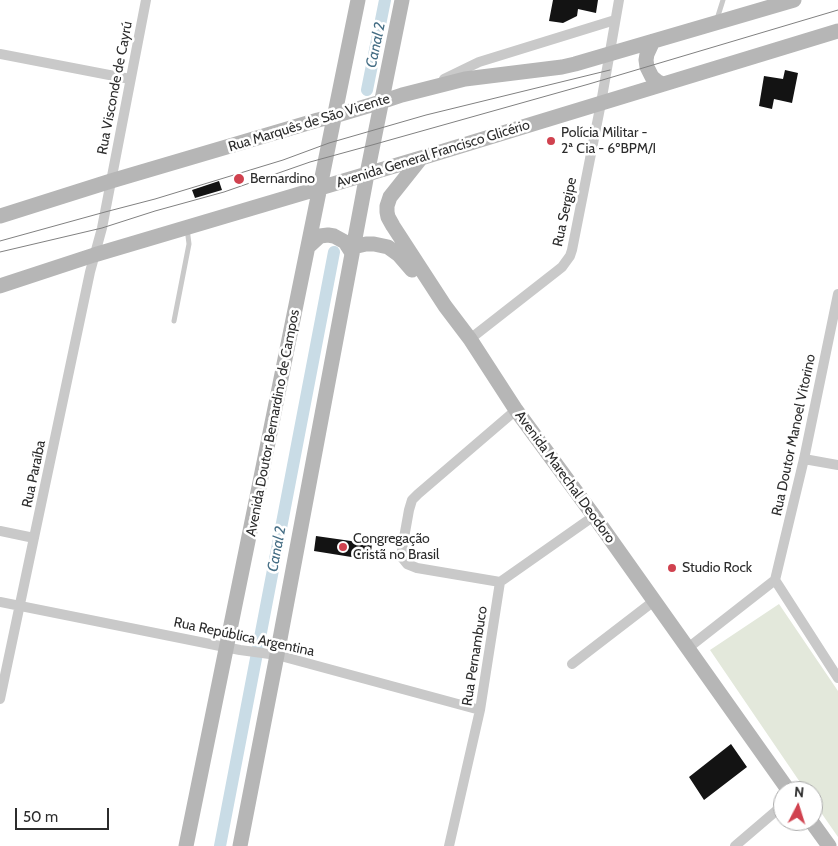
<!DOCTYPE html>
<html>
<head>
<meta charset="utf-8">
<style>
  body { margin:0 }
  #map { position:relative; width:838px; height:846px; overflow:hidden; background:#fff; font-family:Cabin,sans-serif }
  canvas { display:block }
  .north { position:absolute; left:773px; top:781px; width:50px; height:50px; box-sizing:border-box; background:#fff; border:1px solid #ababab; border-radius:50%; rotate:5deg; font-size:14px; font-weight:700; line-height:20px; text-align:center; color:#2c2c2c }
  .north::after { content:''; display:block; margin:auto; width:18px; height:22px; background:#d0424f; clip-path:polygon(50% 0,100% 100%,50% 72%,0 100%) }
  .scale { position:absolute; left:15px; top:808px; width:94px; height:22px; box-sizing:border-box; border:2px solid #2c2c2c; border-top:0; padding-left:6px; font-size:15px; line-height:18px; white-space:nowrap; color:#2c2c2c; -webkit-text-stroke:4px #fff; paint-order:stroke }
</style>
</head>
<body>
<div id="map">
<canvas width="838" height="846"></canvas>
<div class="north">N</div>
<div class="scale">50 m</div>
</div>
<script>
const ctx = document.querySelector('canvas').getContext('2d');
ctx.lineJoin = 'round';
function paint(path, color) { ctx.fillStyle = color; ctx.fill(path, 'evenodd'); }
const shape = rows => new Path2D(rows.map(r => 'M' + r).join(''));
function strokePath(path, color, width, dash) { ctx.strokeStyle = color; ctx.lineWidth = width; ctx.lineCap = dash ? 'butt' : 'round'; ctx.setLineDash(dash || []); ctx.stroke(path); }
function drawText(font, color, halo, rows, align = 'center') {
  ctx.font = font + ' Cabin,sans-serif'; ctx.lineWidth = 5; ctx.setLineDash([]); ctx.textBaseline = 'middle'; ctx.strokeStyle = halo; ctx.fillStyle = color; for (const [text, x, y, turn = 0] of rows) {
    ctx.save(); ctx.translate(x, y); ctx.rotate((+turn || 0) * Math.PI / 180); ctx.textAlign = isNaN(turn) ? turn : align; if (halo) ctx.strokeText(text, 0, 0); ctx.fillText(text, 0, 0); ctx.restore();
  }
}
paint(shape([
  [779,604,838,691,838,837,813,801,813,791,806,791,710,650]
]), '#e3e8db');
strokePath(shape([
  [367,90,385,0],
  [220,846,334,252]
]), '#c9dce6', 12);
paint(shape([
  [553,0,598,0,596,13,578,9,577,16,563,23,549,21],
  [785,70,798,73,792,103,774,99,772,109,759,106,764,76,783,79],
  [219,181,222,190,195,198,192,190],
  [316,536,372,544,370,560,314,551],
  [731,744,747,767,704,800,689,777]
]), '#131313');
strokePath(shape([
  [717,19,723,0],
  [174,321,189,244,187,228]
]), '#c9c9c9', 5);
strokePath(shape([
  [0,54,130,79],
  [444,79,479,62,615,20],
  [470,339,557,271,562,267,570,256,572,250,601,103,619,0],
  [804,459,838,465],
  [0,531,34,538],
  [775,580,804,459,838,294],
  [500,582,417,568,407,564,403,559,402,549,409,510,412,500,418,494,516,410],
  [0,602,240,650,277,655,480,710],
  [688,648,775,580,838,678],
  [572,664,654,601],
  [0,699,90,272,102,228,146,0],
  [449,846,480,710,500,582,594,516],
  [735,846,783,805]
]), '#c9c9c9', 10);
strokePath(shape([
  [653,41,647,54,646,60,647,67,652,77,658,82,663,84],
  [421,158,390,197,387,206,387,212,388,217,393,226,445,306,470,339,516,410,594,516,789,791],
  [0,216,111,181,318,120,334,116,381,102,402,95,465,79,562,67,575,64,794,0],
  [308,247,320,236,328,235,334,236,345,242,352,253],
  [353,247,366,244,374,244,388,247,399,255,412,270],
  [0,286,94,255,421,158,838,31],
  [811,821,829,846],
  [186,846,358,0],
  [240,846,277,655,367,174,402,0]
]), '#b6b6b6', 15);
strokePath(shape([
  [0,241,105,212,155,199,283,160,329,143,426,115,610,70],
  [0,252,102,228,155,211,224,192,310,162,372,145,589,84,838,10]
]), '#818181', 1);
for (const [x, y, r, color] of [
  [551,141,5,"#d0424f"],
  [239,179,6,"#d0424f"],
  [343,547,5,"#d0424f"],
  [672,568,5,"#d0424f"]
]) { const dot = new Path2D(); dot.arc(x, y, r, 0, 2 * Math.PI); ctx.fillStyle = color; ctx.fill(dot); strokePath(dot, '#fff', 2); }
drawText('14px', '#2c2c2c', '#fff', [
  ["Rua Visconde de Cayrú",115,88,-79],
  ["Rua Marquês de São Vicente",309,123,-17],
  ["Avenida General Francisco Glicério",433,154,-17],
  ["Rua Sergipe",565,212,-78],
  ["Avenida Doutor Bernardino de Campos",273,423,-79],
  ["Rua Doutor Manoel Vitorino",794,435,-78],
  ["Rua Paraíba",34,474,-78],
  ["Avenida Marechal Deodoro",565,477,54],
  ["Rua República Argentina",244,637,12],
  ["Rua Pernambuco",475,656,-81]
]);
drawText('14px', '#2c2c2c', '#fff', [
  ["Polícia Militar -",561,133],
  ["2ª Cia - 6ºBPM/I",561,149],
  ["Bernardino",250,179],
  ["Congregação",353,539],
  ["Cristã no Brasil",353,555],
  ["Studio Rock",682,568]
], 'left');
drawText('italic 15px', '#446d84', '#fff', [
  ["Canal 2",376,45,-78],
  ["Canal 2",277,549,-79]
]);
</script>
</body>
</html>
